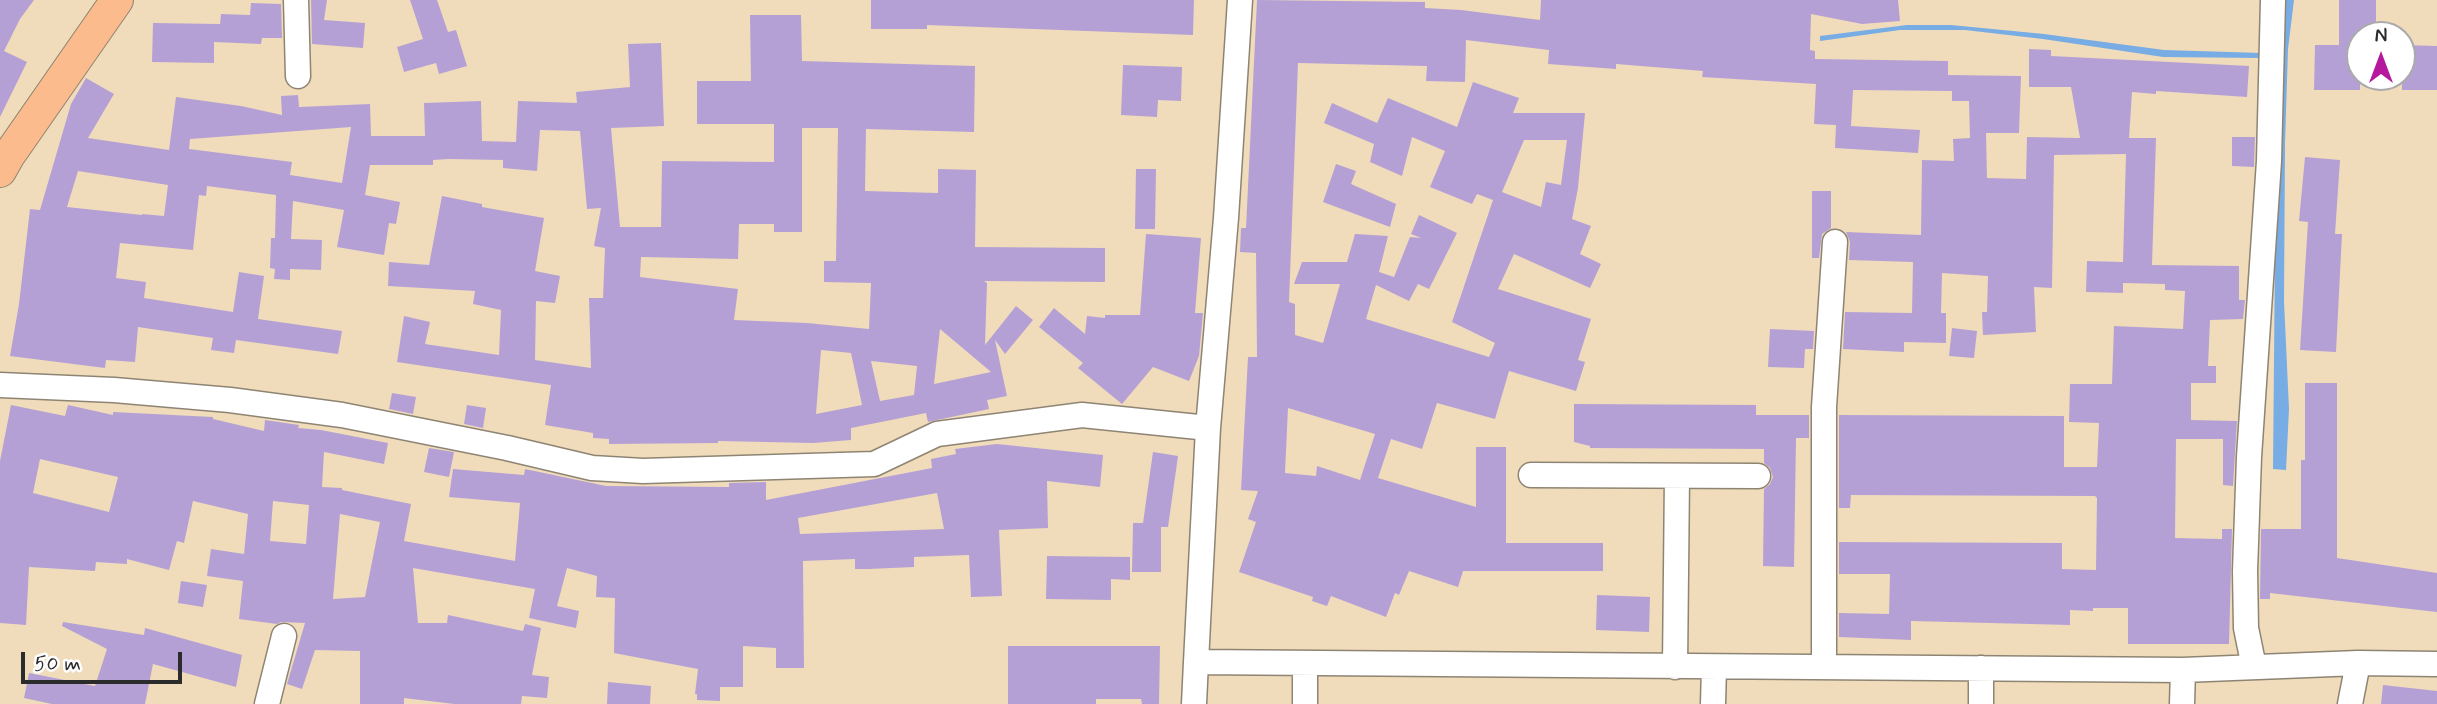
<!DOCTYPE html>
<html>
<head>
<meta charset="utf-8">
<style>
  body { margin:0 }
  #map { position:relative; width:2437px; height:704px; overflow:hidden; background:#f0dcbb; font-family:Mynerve,sans-serif }
  canvas { display:block }
  .north { position:absolute; left:2346px; top:21px; width:70px; height:70px; box-sizing:border-box; background:#fff; border:2px solid #aaa; border-radius:50%; rotate:0deg; font-size:19px; font-weight:700; line-height:28px; text-align:center; color:#2b2b2b }
  .north::after { content:''; display:block; margin:auto; width:24px; height:32px; background:#b5179e; clip-path:polygon(50% 0,100% 100%,50% 72%,0 100%) }
  .scale { position:absolute; left:21px; top:652px; width:161px; height:32px; box-sizing:border-box; border:4px solid #2b2b2b; border-top:0; padding-left:9px; font-size:21px; line-height:24px; white-space:nowrap; color:#2b2b2b; -webkit-text-stroke:5px #fff; paint-order:stroke }
</style>
</head>
<body>
<div id="map">
<canvas width="2437" height="704"></canvas>
<div class="north">N</div>
<div class="scale">50 m</div>
</div>
<script>
const ctx = document.querySelector('canvas').getContext('2d');
ctx.lineJoin = 'round';
function paint(path, color) { ctx.fillStyle = color; ctx.fill(path, 'evenodd'); }
const shape = rows => new Path2D(rows.map(r => 'M' + r).join(''));
function strokePath(path, color, width, dash) { ctx.strokeStyle = color; ctx.lineWidth = width; ctx.lineCap = dash ? 'butt' : 'round'; ctx.setLineDash(dash || []); ctx.stroke(path); }
paint(shape([
  [2280,0,2294,0,2288,49,2285,144,2284,301,2289,409,2286,470,2273,469,2276,141],
  [1907,25,1951,25,2044,34,2164,50,2262,53,2262,58,2163,57,2043,39,1965,30,1900,30,1820,41,1820,36]
]), '#77ace5');
paint(shape([
  [0,0,34,0,20,19,4,51,27,62,0,117],
  [311,0,327,0,324,20,365,23,363,48,312,44],
  [410,0,437,0,448,32,456,30,467,66,439,74,436,63,404,72,397,47,423,39],
  [871,0,1194,0,1193,35,927,25,927,29,871,29],
  [1257,0,1425,2,1425,8,1461,10,1540,20,1541,0,1898,0,1900,21,1862,24,1811,14,1810,50,1815,51,1815,59,1948,61,1948,75,2021,76,2019,133,1986,133,1987,178,2026,179,2027,137,2080,138,2071,87,2029,87,2029,49,2051,50,2051,56,2249,66,2247,97,2156,91,2156,94,2132,92,2129,138,2156,138,2152,265,2239,266,2239,300,2245,300,2243,319,2210,320,2208,366,2216,366,2216,383,2191,383,2191,420,2237,421,2233,486,2223,485,2223,439,2176,439,2175,538,2222,539,2222,529,2232,529,2229,644,2128,644,2128,608,2093,608,2093,611,2070,610,2070,625,1911,621,1911,640,1839,637,1839,613,1889,614,1890,574,1839,574,1839,542,2062,543,2062,569,2096,570,2097,498,2095,496,1851,495,1850,508,1839,508,1839,415,2064,416,2064,467,2097,467,2099,423,2069,422,2070,384,2112,384,2114,326,2183,329,2185,291,2165,290,2165,284,2123,283,2123,293,2086,292,2087,261,2123,262,2126,154,2054,155,2052,288,2034,287,2036,332,1983,335,1982,312,1987,312,1988,276,1942,273,1941,313,1946,313,1946,343,1904,342,1904,352,1843,349,1845,312,1912,313,1913,262,1849,260,1850,242,1846,232,1921,235,1922,160,1954,161,1953,139,1970,138,1969,101,1952,101,1952,91,1853,90,1851,126,1920,130,1918,153,1835,148,1836,125,1814,124,1816,84,1702,77,1703,71,1616,64,1616,69,1548,64,1549,50,1466,40,1465,82,1426,81,1427,66,1298,63,1289,302,1295,304,1295,335,1323,343,1340,284,1294,284,1302,262,1347,262,1355,234,1388,236,1379,272,1394,277,1410,237,1421,238,1411,234,1419,215,1457,233,1429,289,1418,284,1409,301,1376,285,1366,319,1489,357,1495,343,1452,322,1493,200,1477,194,1472,204,1430,187,1445,151,1412,137,1402,176,1370,162,1374,144,1324,123,1332,103,1377,123,1388,98,1457,127,1473,82,1519,98,1513,113,1585,113,1578,188,1572,219,1591,226,1580,254,1601,264,1590,288,1514,254,1498,289,1591,319,1578,360,1585,362,1576,391,1509,371,1495,419,1437,403,1422,449,1391,439,1378,478,1476,507,1476,447,1506,447,1506,543,1603,543,1603,571,1463,571,1458,587,1409,571,1399,595,1395,593,1386,617,1331,596,1327,606,1312,601,1313,597,1239,572,1256,522,1248,519,1258,491,1241,490,1248,357,1257,357,1256,253,1240,252,1241,228,1246,228],
  [1524,140,1567,140,1561,185,1546,182,1541,207,1502,192],
  [1288,408,1375,434,1360,480,1317,466,1316,476,1285,473],
  [2339,0,2376,0,2376,34,2360,34,2360,90,2314,90,2315,45,2339,45],
  [251,3,281,4,282,38,262,38,261,44,214,42,214,63,152,62,153,23,220,24,221,14,250,15],
  [750,15,801,15,802,61,975,66,974,132,866,129,865,191,938,193,938,169,976,170,975,247,1105,248,1105,282,984,281,987,283,985,345,1016,306,1033,320,1005,354,995,340,1007,396,987,400,989,409,928,422,926,413,851,428,851,440,813,443,718,441,718,443,609,444,609,439,593,438,593,433,545,425,551,385,397,362,404,316,430,322,425,344,499,355,501,310,473,304,475,291,388,286,389,262,429,265,442,196,482,204,482,207,544,218,535,271,560,276,555,303,536,301,535,360,591,368,589,298,603,298,605,248,594,246,601,208,587,209,580,131,540,130,537,171,503,168,503,160,449,159,433,160,433,165,370,165,365,195,400,202,396,224,389,223,384,255,337,247,344,210,293,201,291,239,322,240,321,270,290,269,290,280,274,279,275,269,270,268,271,238,275,238,276,195,207,186,206,196,199,195,193,250,120,243,116,278,146,282,144,298,233,312,239,272,264,276,258,319,342,331,338,354,236,340,234,353,211,350,213,338,138,327,135,362,106,360,105,368,10,356,19,304,30,209,40,210,71,104,86,78,114,94,88,138,169,150,176,97,241,106,282,115,281,96,298,95,299,107,370,104,371,136,425,136,424,103,481,101,482,141,516,142,518,101,577,103,576,92,630,87,628,44,661,43,664,126,611,128,620,227,661,227,662,161,774,162,774,124,697,124,697,81,751,81],
  [351,127,342,183,290,175,292,162,189,149,190,139],
  [802,128,838,128,836,261,824,261,824,282,871,283,869,329,807,323,734,320,738,289,640,277,641,257,738,259,739,224,774,224,774,232,802,232],
  [78,171,168,185,164,216,142,214,142,215,67,207],
  [940,329,984,366,991,372,934,384],
  [821,350,851,353,862,405,816,414],
  [871,361,917,366,914,395,880,401],
  [2402,45,2437,46,2437,90,2402,90],
  [1123,65,1182,67,1181,101,1158,100,1157,117,1121,115],
  [2232,137,2255,137,2254,167,2232,166],
  [2305,157,2340,160,2335,234,2342,234,2336,352,2300,350,2308,222,2299,221],
  [1336,164,1356,171,1351,184,1396,204,1390,227,1323,202],
  [1136,169,1156,169,1155,229,1135,229],
  [1812,191,1831,191,1831,228,1822,234,1819,258,1812,258],
  [1146,234,1201,238,1195,313,1203,313,1199,356,1189,381,1153,367,1122,404,1078,368,1083,363,1039,327,1054,308,1085,334,1087,316,1105,318,1105,315,1140,315],
  [1952,328,1977,331,1974,358,1949,356],
  [1770,329,1814,331,1813,349,1805,349,1804,368,1768,367],
  [2305,383,2337,383,2337,558,2437,573,2437,612,2270,593,2270,599,2260,599,2261,529,2301,529,2301,460,2305,460],
  [392,393,416,397,413,414,389,409],
  [1574,404,1756,405,1756,415,1809,415,1809,438,1796,438,1794,567,1763,566,1764,489,1770,484,1773,477,1770,468,1764,463,1764,449,1590,448,1590,446,1574,442],
  [11,405,65,416,68,405,113,415,113,412,213,417,213,419,264,431,265,420,299,425,298,428,321,430,388,443,384,464,324,452,322,487,342,488,342,490,411,504,404,541,515,561,520,503,449,497,453,469,524,475,525,469,606,486,729,487,729,483,766,482,766,500,932,468,931,459,956,454,955,449,997,444,1103,455,1100,487,1047,481,1048,528,999,530,1002,596,971,597,969,555,914,557,914,567,869,569,855,569,855,559,803,561,804,668,776,668,776,648,743,646,743,687,720,687,720,701,697,700,697,694,695,694,698,669,614,653,615,598,596,597,597,576,567,568,557,606,579,611,576,628,529,618,535,589,413,568,418,623,447,623,448,615,523,631,525,624,541,628,532,675,549,677,547,698,522,696,521,704,454,704,404,698,404,704,360,704,360,651,315,650,302,689,287,684,305,623,281,622,277,624,239,619,243,581,207,576,211,549,244,554,248,514,193,501,184,543,177,541,169,570,127,559,127,564,96,562,95,571,29,567,26,625,0,623,0,461],
  [40,459,118,477,109,512,33,493],
  [937,493,944,529,800,534,798,518],
  [273,501,309,505,306,544,270,541],
  [340,514,380,522,365,597,333,599],
  [467,405,486,408,483,428,464,424],
  [429,448,454,452,449,477,424,472],
  [1153,452,1178,456,1168,527,1161,527,1161,572,1132,572,1133,523,1143,523],
  [1047,556,1130,557,1130,580,1111,579,1111,600,1046,599],
  [181,581,207,585,203,607,178,603],
  [1597,595,1650,597,1649,632,1596,630],
  [63,622,144,635,145,628,242,655,236,687,153,664,145,704,52,704,24,698,29,673,95,686,107,649,62,626],
  [1008,646,1160,646,1159,704,1142,704,1141,699,1096,699,1096,704,1008,704],
  [608,682,651,686,650,704,607,704],
  [2383,685,2437,691,2437,704,2381,704]
]), '#b5a0d5');
const minor = shape([
  [296,0,298,76],
  [1240,0,1226,218,1208,428,1196,662,2183,670,2358,663,2437,664],
  [0,385,114,390,230,400,342,415,507,448,592,468,643,471,874,464,937,434,1082,415,1208,428],
  [1531,475,1758,476],
  [1675,667,1677,476],
  [1824,667,1824,407,1835,242],
  [2254,667,2246,628,2245,571,2249,457,2269,161,2273,0],
  [267,704,284,636],
  [1194,704,1196,662],
  [1305,704,1305,663],
  [1713,704,1714,667],
  [1981,704,1981,668],
  [2182,704,2183,670],
  [2350,704,2358,663]
]);
const major = shape([
  [0,171,9,155,117,0]
]);
strokePath(minor, '#8e8473', 27);
strokePath(major, '#8e8473', 34);
strokePath(minor, '#fff', 24);
strokePath(major, '#fbbb8c', 32);
</script>
</body>
</html>
